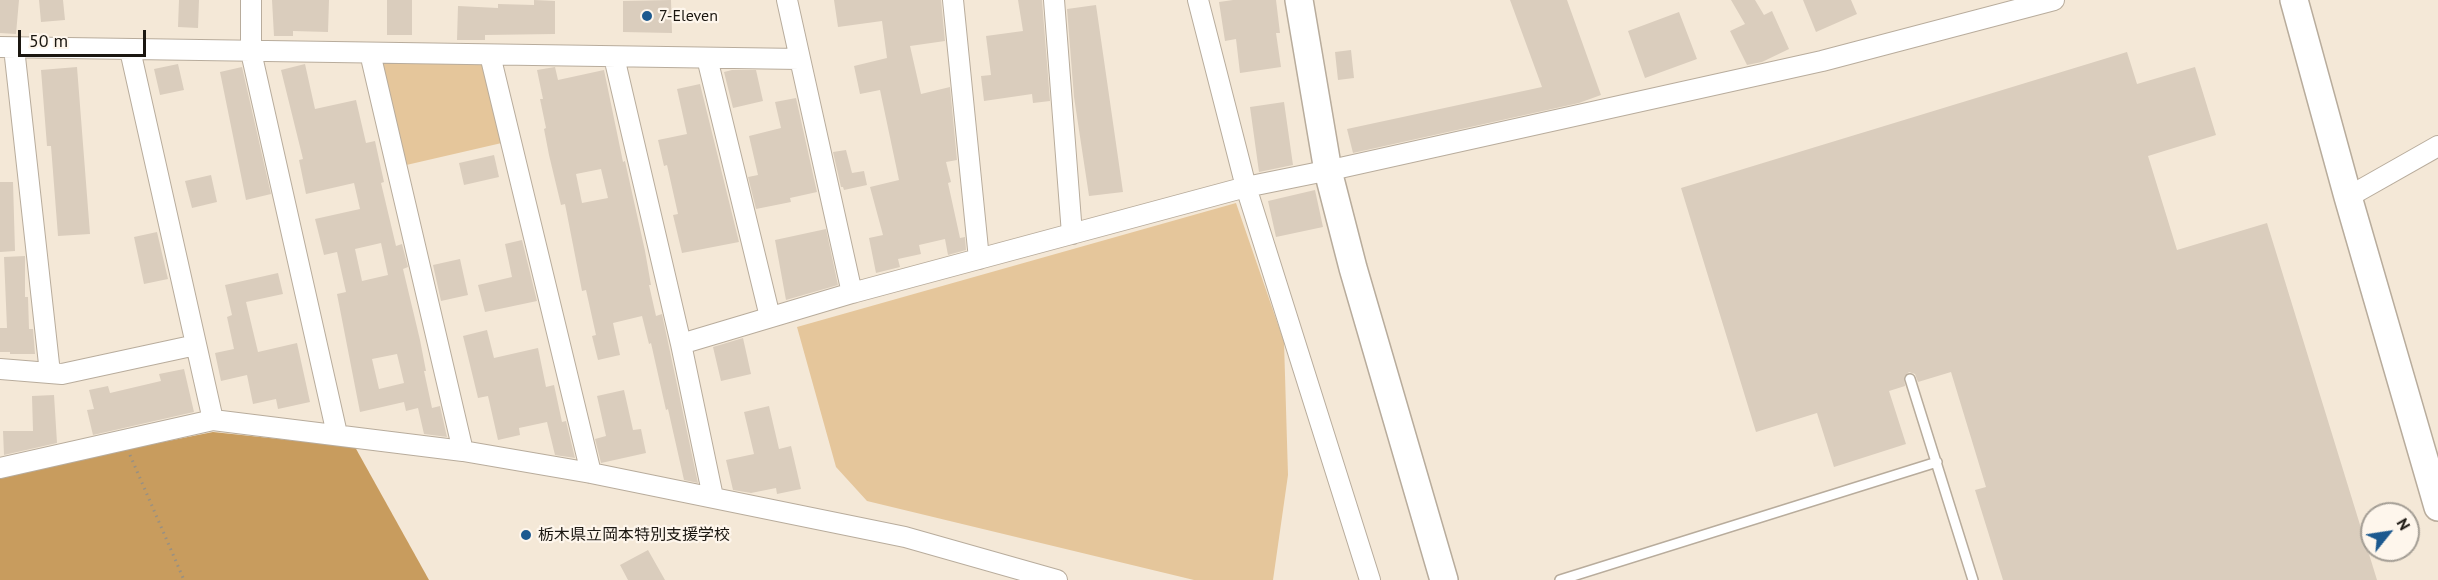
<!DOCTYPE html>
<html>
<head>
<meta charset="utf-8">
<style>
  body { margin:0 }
  #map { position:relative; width:2438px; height:580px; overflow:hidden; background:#f4e8d7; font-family:"PT Sans",sans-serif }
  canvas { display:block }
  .north { position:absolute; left:2360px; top:502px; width:60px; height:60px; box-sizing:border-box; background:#fef6ec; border:2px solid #a39d94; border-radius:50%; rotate:60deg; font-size:16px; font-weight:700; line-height:24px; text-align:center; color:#1b1711 }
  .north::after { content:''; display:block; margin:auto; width:21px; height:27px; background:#1c598f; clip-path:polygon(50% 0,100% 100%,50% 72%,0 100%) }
  .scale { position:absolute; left:18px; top:30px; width:128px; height:27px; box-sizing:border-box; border:3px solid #1b1711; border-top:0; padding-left:8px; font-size:18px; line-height:21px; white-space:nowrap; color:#1b1711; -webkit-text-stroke:4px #fef6ec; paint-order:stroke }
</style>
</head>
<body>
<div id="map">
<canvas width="2438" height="580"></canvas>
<div class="north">N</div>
<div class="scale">50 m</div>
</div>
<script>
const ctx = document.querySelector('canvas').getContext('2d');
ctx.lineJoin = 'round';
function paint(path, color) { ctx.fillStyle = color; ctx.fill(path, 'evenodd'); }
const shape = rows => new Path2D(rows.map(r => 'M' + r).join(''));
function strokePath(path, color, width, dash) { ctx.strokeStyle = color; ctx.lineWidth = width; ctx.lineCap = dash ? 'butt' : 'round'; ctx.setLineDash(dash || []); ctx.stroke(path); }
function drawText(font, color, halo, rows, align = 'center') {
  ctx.font = font + ' "PT Sans","Noto Sans JP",sans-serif'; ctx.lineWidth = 4.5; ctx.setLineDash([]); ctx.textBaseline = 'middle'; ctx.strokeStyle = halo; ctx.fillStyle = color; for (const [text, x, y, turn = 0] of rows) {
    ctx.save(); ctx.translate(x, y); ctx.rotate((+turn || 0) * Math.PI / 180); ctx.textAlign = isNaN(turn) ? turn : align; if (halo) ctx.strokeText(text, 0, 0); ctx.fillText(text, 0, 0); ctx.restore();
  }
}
paint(shape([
  [377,59,486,60,506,142,402,166],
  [1236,203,1284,342,1288,475,1273,580,1194,580,867,501,836,467,797,327]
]), '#e5c69b');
paint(shape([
  [213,432,355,447,429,580,0,580,0,478,78,459]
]), '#c89c5e');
paint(shape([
  [0,0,19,0,16,34,0,33],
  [39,0,63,0,65,20,41,22],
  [179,0,199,0,198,28,178,27],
  [272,0,329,0,328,32,293,31,293,36,274,36],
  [387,0,412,0,412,35,387,35],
  [534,0,555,1,555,34,485,35,485,40,457,40,458,6,498,8,498,4,534,5],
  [671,0,672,33,623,32,623,1],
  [834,0,941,0,945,41,910,46,921,94,950,87,957,160,946,162,951,182,948,183,960,238,965,237,966,250,948,255,945,239,919,245,921,254,898,259,900,267,876,273,869,238,883,235,870,187,899,180,880,90,860,94,854,66,887,58,882,21,838,27],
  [1018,0,1042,0,1050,101,1033,103,1032,94,984,101,981,76,991,75,986,36,1023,31],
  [1233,0,1276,0,1280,33,1276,33,1281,67,1240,73,1236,39,1225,41,1219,2],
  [1510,0,1567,0,1601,95,1579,103,1353,153,1347,129,1542,87],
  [1731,0,1755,0,1764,15,1772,11,1789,49,1762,62,1747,65,1730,31,1745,24],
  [1803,0,1851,0,1857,14,1816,32],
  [1096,5,1123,192,1089,196,1074,97,1067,9],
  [1679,12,1697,59,1645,78,1628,31],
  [1351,50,1354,78,1338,80,1335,52],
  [2127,52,2137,84,2195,67,2216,135,2148,156,2177,250,2267,223,2377,580,2003,580,1975,490,1986,487,1951,372,1918,382,1915,374,1909,372,1904,377,1905,386,1889,391,1906,444,1834,467,1817,413,1756,432,1681,188],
  [178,64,184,90,160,95,154,69],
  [305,64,315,109,356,100,366,143,375,141,384,182,381,183,396,246,402,244,408,267,403,269,420,340,426,371,424,371,432,408,440,406,447,437,424,434,418,408,406,411,404,402,360,412,337,294,346,292,337,252,324,255,315,219,360,209,354,183,306,194,299,160,303,159,281,70],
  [381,243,388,275,362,281,355,249],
  [397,354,404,383,379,389,372,359],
  [77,67,90,234,58,236,51,146,47,146,41,70],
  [242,67,271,194,246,200,220,72],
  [555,67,558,80,604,70,623,162,625,161,645,251,651,285,649,285,656,316,662,314,698,483,684,480,668,409,666,410,651,343,649,344,642,316,613,323,620,355,598,360,592,336,596,335,586,290,582,291,565,204,561,205,549,155,544,129,546,128,540,99,543,99,537,70],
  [601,169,608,198,582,203,576,174],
  [732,70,756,70,763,101,733,108,724,72],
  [700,84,739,242,682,253,673,215,678,214,667,165,664,166,658,140,687,134,677,89],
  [796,98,817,192,790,198,791,202,756,209,748,177,758,175,749,136,781,128,775,102],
  [1284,102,1293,165,1259,172,1250,107],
  [846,150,852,173,864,171,867,185,844,190,843,187,841,187,833,152],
  [494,155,499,177,464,185,459,163],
  [211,175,217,202,192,208,185,181],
  [0,182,13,182,15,251,0,252],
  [1315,190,1323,227,1276,237,1268,201],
  [826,229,838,285,786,300,775,240],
  [157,232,168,279,144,284,134,237],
  [522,240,537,301,485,312,478,285,512,277,505,244],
  [25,256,25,297,28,297,29,329,33,329,35,354,10,354,10,352,0,352,0,328,7,328,4,257],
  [460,259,468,295,441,301,433,265],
  [278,273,283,294,246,302,258,352,297,343,310,402,278,409,276,399,253,404,247,375,221,381,215,353,234,349,227,317,232,315,225,285],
  [487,330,494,358,538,348,546,387,554,385,562,422,566,421,575,458,555,455,547,422,519,428,520,435,498,440,488,396,478,398,463,336],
  [743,338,751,374,721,381,713,347],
  [184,369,194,412,93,435,87,410,94,409,89,390,108,386,110,393,161,381,159,374],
  [624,390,633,430,641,429,646,453,601,463,595,439,606,436,597,396],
  [54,395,57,443,4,455,3,431,33,431,32,396],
  [769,406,779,449,791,446,801,489,777,494,776,488,751,493,733,490,726,460,754,454,744,412],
  [648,550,665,580,628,580,620,565]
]), '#dacdbd');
const lane = shape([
  [1910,379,1973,580],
  [1560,580,1937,462]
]);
const street = shape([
  [251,0,251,52,337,434],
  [787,0,852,293],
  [953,0,979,259],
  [1054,0,1072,234],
  [1198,0,1246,187,1370,580],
  [0,47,800,59],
  [14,48,50,373],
  [130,50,213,420],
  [370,53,463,451],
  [490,55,591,473],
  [614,57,681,344,713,497],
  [707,58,770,317],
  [2348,197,2438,146],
  [681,344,852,293,1246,187,1340,168,1822,61,2054,0],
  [0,369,62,374,196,345],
  [0,468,213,420,463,451,591,473,905,537,1057,580]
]);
const secondary = shape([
  [1299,0,1328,171,1353,268,1444,580],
  [2294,0,2348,197,2438,507]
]);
strokePath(lane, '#b8ac9c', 12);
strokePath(street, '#b8ac9c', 22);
strokePath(secondary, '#b8ac9c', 30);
strokePath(shape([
  [130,455,184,580]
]), '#989083', 3, [1.5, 4.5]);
strokePath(lane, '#fff', 9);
strokePath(street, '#fff', 20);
strokePath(secondary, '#fff', 27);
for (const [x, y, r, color] of [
  [647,16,6,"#1c598f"],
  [526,535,6,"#1c598f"]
]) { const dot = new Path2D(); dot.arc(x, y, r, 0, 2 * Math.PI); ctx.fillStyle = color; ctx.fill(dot); strokePath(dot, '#fef6ec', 2); }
drawText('16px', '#1b1711', '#fef6ec', [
  ["7-Eleven",659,16],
  ["栃木県立岡本特別支援学校",538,535]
], 'left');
</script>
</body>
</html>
